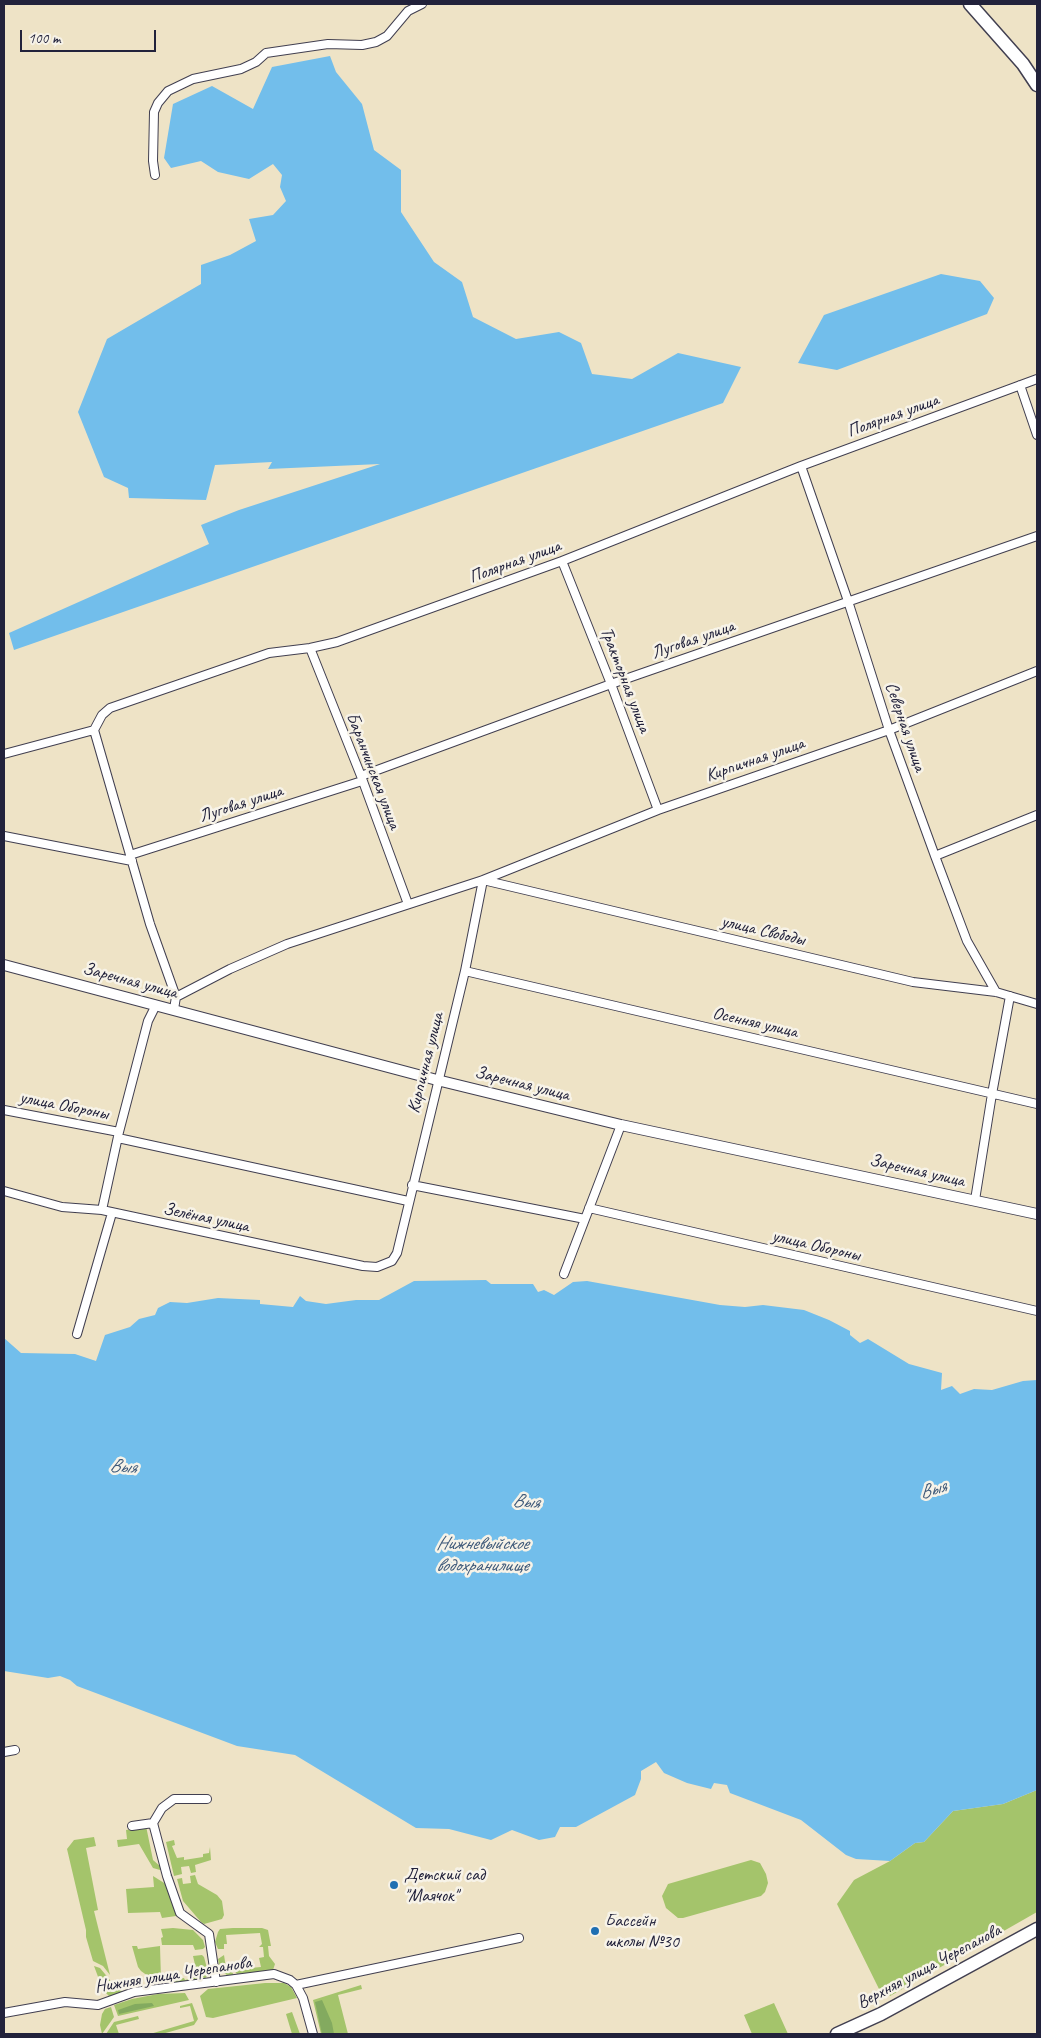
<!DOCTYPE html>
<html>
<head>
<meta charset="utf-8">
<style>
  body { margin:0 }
  #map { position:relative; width:1041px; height:2038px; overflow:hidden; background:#eee3c6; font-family:Caveat,sans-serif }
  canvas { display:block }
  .frame { position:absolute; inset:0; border:5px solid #22223b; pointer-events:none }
  .scale { position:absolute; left:20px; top:30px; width:136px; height:22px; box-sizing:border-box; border:2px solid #22223b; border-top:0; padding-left:6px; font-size:15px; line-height:18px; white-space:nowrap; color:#22223b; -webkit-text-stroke:4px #f7f3e8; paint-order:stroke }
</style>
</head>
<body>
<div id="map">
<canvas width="1041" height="2038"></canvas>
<div class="frame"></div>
<div class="scale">100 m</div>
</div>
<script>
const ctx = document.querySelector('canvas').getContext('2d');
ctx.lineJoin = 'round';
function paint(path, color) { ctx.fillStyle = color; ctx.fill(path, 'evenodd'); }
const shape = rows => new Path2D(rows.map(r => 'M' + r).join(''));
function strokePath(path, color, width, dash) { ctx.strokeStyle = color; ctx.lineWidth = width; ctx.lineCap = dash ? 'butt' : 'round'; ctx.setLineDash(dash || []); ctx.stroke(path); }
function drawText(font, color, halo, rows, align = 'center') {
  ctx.font = font + ' Caveat,sans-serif'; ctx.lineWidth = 5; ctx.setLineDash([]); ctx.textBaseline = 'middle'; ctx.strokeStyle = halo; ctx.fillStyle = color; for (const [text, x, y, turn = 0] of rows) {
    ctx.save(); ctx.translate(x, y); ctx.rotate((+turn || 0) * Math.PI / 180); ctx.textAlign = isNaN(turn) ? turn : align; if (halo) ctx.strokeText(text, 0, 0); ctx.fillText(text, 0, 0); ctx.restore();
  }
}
paint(shape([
  [1037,1790,1037,1912,890,1996,881,1993,837,1904,854,1880,890,1861,915,1843,924,1842,953,1811,1003,1804],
  [146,1826,153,1860,161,1867,160,1870,153,1868,139,1844,118,1847,117,1840,127,1839,126,1830],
  [94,1837,96,1846,86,1848,98,1910,94,1911,110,1975,103,1966,93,1961,86,1937,86,1930,67,1849,74,1840],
  [174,1840,175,1845,172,1846,177,1858,184,1857,184,1860,203,1857,203,1854,209,1853,210,1847,211,1860,195,1865,196,1872,191,1873,189,1866,181,1867,182,1874,174,1876,166,1842],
  [751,1860,760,1863,766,1874,768,1883,765,1892,761,1896,683,1918,678,1918,666,1908,662,1896,668,1884],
  [195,1875,198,1884,217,1895,222,1901,224,1915,222,1919,204,1924,201,1922,183,1901,177,1879,182,1878,183,1884,191,1883,190,1876],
  [153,1876,169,1886,177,1914,176,1916,162,1918,160,1912,128,1913,126,1889,154,1887],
  [173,1928,193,1930,203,1940,205,1947,203,1949,195,1950,193,1945,162,1945,161,1938,163,1937,161,1929],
  [233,1928,262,1928,268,1930,271,1946,268,1946,269,1956,275,1964,273,1970,266,1972,237,1974,232,1968,236,1967,237,1969,249,1966,250,1968,261,1967,259,1958,264,1957,263,1947,259,1947,262,1944,260,1933,226,1935,227,1944,224,1944,224,1949,218,1949,215,1942,218,1932,220,1929],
  [132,1946,137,1946,138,1949,160,1946,161,1979,148,1976,141,1971,138,1967],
  [202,1955,204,1957,208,1972,207,1976,203,1981,197,1983,174,1983,162,1979,170,1978,171,1980,184,1978,185,1980,193,1978,193,1970,196,1969,193,1956],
  [224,1955,226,1968,229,1968,234,1975,227,1975,220,1970,218,1959],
  [94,1966,100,1968,110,1980,112,1987,123,1991,123,1993,113,1997,109,1996,103,1990],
  [265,1983,284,1983,291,1987,297,1998,213,2018,206,2017,200,1996,208,1989],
  [361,1985,362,1989,338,1995,348,2034,321,2034,313,2000],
  [185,1993,189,2000,118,2016,114,2005,132,1999,158,1994],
  [192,2003,198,2019,194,2025,162,2034,150,2034,194,2021,190,2006,180,2008,180,2006],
  [774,2003,788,2034,752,2034,744,2015],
  [111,2007,114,2017,102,2034,100,2025,102,2014,105,2009],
  [292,2012,300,2034,292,2034,286,2014],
  [138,2016,139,2019,116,2025,119,2034,106,2034,114,2022]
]), '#a4c46b');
paint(shape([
  [322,2000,332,2023,334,2034,322,2034,315,2002],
  [152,2003,154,2006,119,2014,118,2010,135,2004]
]), '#83aa5f');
paint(shape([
  [330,56,336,72,362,104,374,150,401,170,401,212,434,262,462,282,473,317,516,339,559,332,581,343,592,374,632,379,678,353,741,367,723,403,14,650,9,633,209,544,201,525,239,510,380,464,268,469,272,462,215,465,206,500,129,498,128,488,104,477,78,412,107,339,201,284,201,265,230,255,256,241,249,219,273,215,286,201,280,187,282,175,273,164,249,179,218,172,201,161,171,168,164,158,173,104,212,86,253,109,272,67],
  [941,274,980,281,994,298,987,314,837,370,798,363,824,315],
  [486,1280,491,1284,533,1284,538,1292,544,1290,554,1295,573,1282,587,1281,720,1305,745,1307,763,1305,804,1310,829,1320,850,1331,850,1335,860,1343,868,1339,909,1364,942,1373,941,1390,952,1386,960,1394,974,1389,992,1390,1023,1381,1037,1380,1037,1790,1003,1804,953,1811,924,1842,915,1843,890,1861,856,1859,846,1855,801,1820,730,1793,727,1785,714,1783,711,1789,687,1783,664,1773,656,1762,641,1771,641,1779,635,1795,576,1827,560,1827,555,1837,539,1840,512,1830,491,1840,449,1829,416,1828,295,1755,237,1746,77,1686,70,1680,60,1676,48,1678,4,1671,4,1338,21,1353,75,1354,96,1361,105,1335,130,1327,139,1319,155,1315,158,1308,170,1302,187,1303,218,1298,260,1300,260,1304,293,1307,300,1296,306,1301,326,1304,356,1300,379,1300,414,1281]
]), '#72beeb');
const minor = shape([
  [155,175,153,161,154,112,158,103,168,91,193,79,241,69,256,62,266,53,328,44,362,45,376,42,387,36,408,11,422,4],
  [1020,385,1037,435],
  [801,466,848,601,889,730,935,856,967,941,996,992],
  [562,561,611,684,658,810],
  [310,648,361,776,408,904],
  [94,730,150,924,176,997],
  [4,754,94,730,102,715,110,708,269,653,310,648,337,642,562,561,801,466,1037,379],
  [361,776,611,684,1037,536],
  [4,836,132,861],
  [130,855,362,781],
  [935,856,1037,815],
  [465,971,1037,1104],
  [174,1009,176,997,230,969,287,944,483,880,658,810,889,730,1037,671],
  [4,1110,119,1132],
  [118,1138,408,1201],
  [412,1185,585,1219],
  [4,1191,62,1207,102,1210,363,1266,377,1267,392,1261,397,1253,465,971,483,880,913,982,996,992,1037,1004],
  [975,1200,992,1094,1010,996],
  [589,1208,1037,1311],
  [102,1210,119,1132,148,1021,156,1005],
  [564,1274,621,1125],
  [77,1334,112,1213],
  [4,1752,15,1750],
  [153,1823,167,1876,180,1913,209,1934,216,1982],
  [132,1826,153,1823,162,1808,174,1799,207,1799],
  [296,1985,303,1998,313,2034],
  [4,2013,65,2002,98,2005,134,1992,274,1974,290,1980,296,1985,519,1938]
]);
const tertiary = shape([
  [4,965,437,1080,621,1125,1037,1214]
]);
const primary = shape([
  [970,4,1023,64,1037,85],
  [837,2034,881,2014,1037,1929]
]);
strokePath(minor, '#413f50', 10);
strokePath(tertiary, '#413f50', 12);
strokePath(primary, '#413f50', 15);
strokePath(minor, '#fff', 8);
strokePath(tertiary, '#fff', 10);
strokePath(primary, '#fff', 12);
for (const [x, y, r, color] of [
  [394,1885,5,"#1f6fb2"],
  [595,1931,5,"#1f6fb2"]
]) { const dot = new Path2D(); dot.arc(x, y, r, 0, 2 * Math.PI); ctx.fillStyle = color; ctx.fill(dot); strokePath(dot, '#f7f3e8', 2); }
drawText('18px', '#22223b', '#f7f3e8', [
  ["Полярная улица",893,416,-20],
  ["Полярная улица",515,562,-20],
  ["Луговая улица",693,640,-19],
  ["Тракторная улица",625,680,69],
  ["Северная улица",905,727,71],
  ["Кирпичная улица",755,760,-19],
  ["Баранчинская улица",373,771,69],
  ["Луговая улица",241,804,-18],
  ["улица Свободы",763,931,13],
  ["Заречная улица",130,981,15],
  ["Осенняя улица",755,1023,13],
  ["Кирпичная улица",426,1063,-76],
  ["Заречная улица",522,1084,14],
  ["улица Обороны",64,1106,11],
  ["Заречная улица",917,1171,13],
  ["Зелёная улица",206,1218,12],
  ["улица Обороны",816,1246,13],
  ["Верхняя улица Черепанова",929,1967,-28],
  ["Нижняя улица Черепанова",173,1975,-9]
]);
drawText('18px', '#22223b', '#f7f3e8', [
  ["Детский сад",404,1875],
  ["\"Маячок\"",404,1896],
  ["Бассейн",605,1921],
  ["школы №30",605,1942]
], 'left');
drawText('italic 19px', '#3e5979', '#f7f3e8', [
  ["Выя",123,1467,5],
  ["Выя",933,1490,-16],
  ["Выя",526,1502,5],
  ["Нижневыйское",482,1544],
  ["водохранилище",482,1566]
]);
</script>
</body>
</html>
